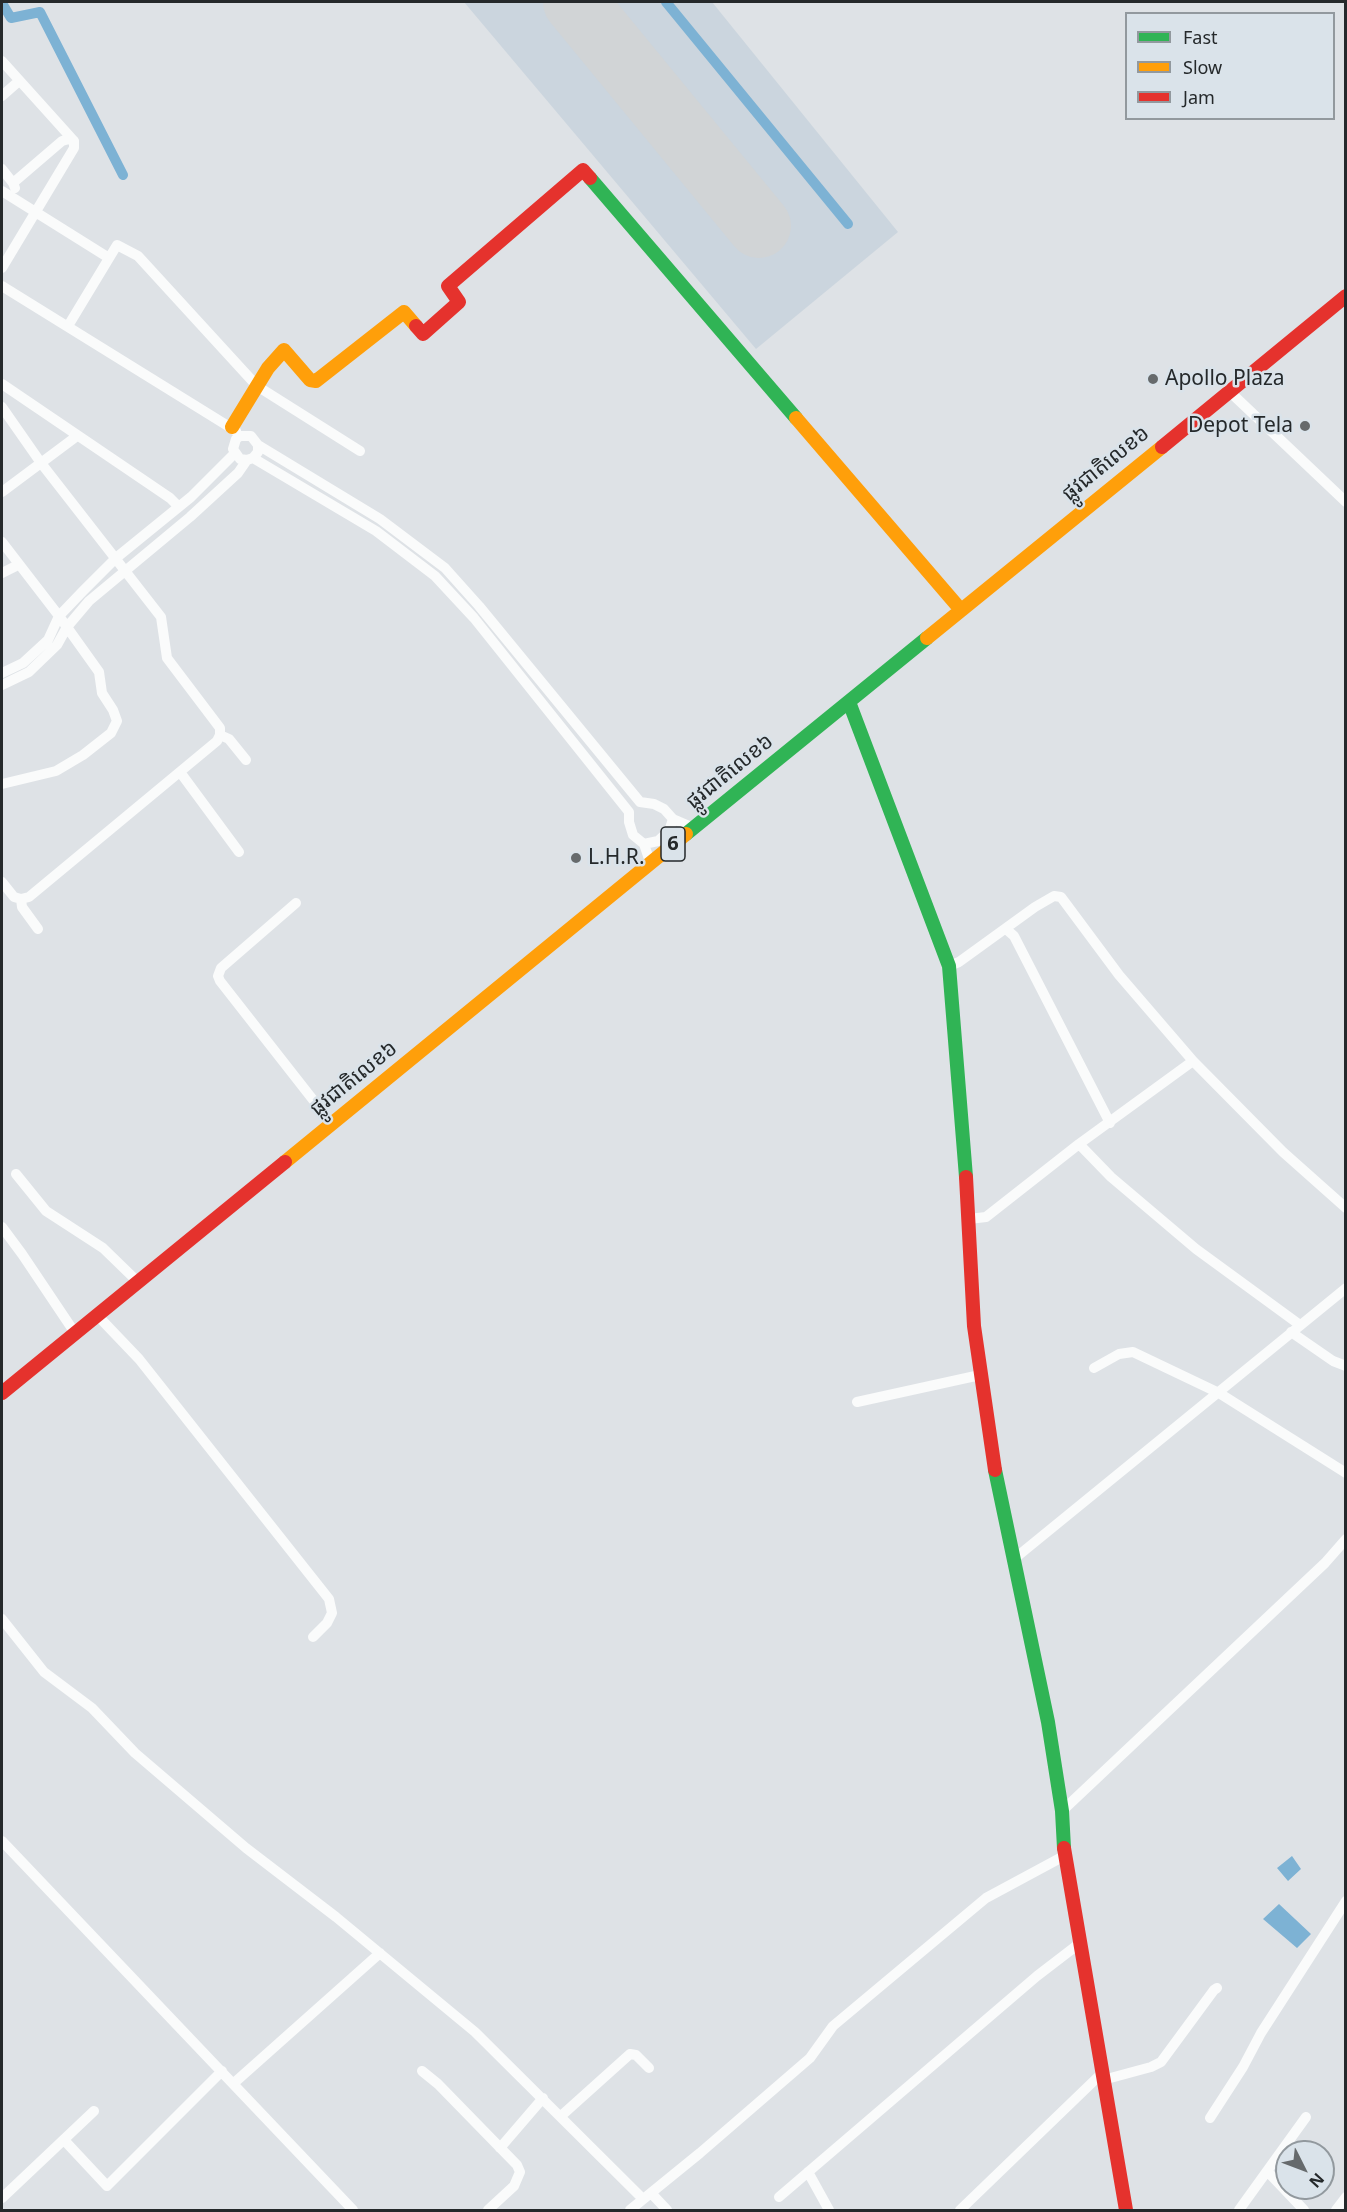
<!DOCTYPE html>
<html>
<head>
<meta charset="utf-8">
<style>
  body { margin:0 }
  #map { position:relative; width:1347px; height:2212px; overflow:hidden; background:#dee2e6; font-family:"Noto Sans",sans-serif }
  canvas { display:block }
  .frame { position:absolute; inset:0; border:3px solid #25292b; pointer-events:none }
  .legend { position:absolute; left:1125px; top:12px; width:210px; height:108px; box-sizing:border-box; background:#dae3ea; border:2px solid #92999e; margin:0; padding:8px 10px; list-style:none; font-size:18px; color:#25292b }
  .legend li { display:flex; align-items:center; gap:12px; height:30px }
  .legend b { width:30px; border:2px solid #92999e }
  .north { position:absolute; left:1275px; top:2140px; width:60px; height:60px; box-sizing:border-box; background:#dae3ea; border:2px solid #92999e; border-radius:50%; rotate:132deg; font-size:16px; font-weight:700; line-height:24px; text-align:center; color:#25292b }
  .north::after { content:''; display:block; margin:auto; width:21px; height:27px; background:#666a6c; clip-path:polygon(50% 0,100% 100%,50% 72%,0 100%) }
</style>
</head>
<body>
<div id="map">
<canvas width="1347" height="2212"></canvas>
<div class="frame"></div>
<ul class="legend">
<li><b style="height:8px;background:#30b455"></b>Fast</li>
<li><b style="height:8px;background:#ff9f0a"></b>Slow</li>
<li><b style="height:8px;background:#e5322d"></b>Jam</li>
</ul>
<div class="north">N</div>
</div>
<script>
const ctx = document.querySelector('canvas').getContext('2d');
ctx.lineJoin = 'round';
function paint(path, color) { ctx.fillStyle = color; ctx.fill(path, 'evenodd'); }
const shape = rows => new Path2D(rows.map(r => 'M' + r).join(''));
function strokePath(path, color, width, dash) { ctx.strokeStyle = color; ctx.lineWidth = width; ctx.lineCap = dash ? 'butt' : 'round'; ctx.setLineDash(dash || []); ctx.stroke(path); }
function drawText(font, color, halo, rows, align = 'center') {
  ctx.font = font + ' "Noto Sans","Noto Sans Khmer",sans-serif'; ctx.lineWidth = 5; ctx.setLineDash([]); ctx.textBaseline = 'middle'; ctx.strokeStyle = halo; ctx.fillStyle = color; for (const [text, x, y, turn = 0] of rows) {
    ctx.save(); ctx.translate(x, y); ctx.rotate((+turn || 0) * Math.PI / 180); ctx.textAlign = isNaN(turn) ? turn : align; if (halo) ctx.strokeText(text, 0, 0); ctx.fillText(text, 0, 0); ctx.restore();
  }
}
paint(shape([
  [464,2,712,2,898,232,756,349]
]), '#cbd5de');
paint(shape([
  [1292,1856,1301,1869,1288,1881,1277,1868],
  [1279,1904,1311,1934,1297,1948,1263,1919]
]), '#7db2d4');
strokePath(shape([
  [666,2,848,224],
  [2,3,11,18,40,12,123,175]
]), '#7db2d4', 10);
strokePath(shape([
  [575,2,759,226]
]), '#d1d4d6', 64);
strokePath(shape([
  [2,61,74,141,74,148,2,268],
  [2,96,19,81],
  [2,169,13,183,15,188],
  [13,183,62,141,69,139,74,141],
  [2,191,109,258],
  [2,286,236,431],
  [68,326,117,245,138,256,257,386,360,451],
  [2,384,170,498,179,507],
  [1229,391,1346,502],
  [2,407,41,463,161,617,167,658,220,728,220,735,217,741,29,897,21,899,14,897,2,882],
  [258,445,258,452,253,458,247,460,240,459,233,449,236,439,240,436,251,436,258,445,380,519,445,568,479,606,640,802,654,804,664,809,673,819,694,828],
  [253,458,376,531,435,576,474,618,629,812,629,822,633,835,644,844,650,862],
  [2,492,77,436],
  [2,542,59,616,99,672,102,693,113,710,117,721,111,733,83,755,56,771,2,784],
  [2,573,18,565],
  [2,673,23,663,48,640,59,616,83,591,116,558,191,497,234,454],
  [2,685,29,672,57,645,67,627,89,601,190,517,238,473,247,460],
  [220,735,229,739,246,760],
  [180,772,239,852],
  [644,844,658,841,669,831,673,819],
  [21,899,22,907,38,929],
  [296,903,221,968,218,976,220,981,332,1124],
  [1006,929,1014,936,1110,1123],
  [949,966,959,962,1035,907,1054,896,1061,897,1119,975,1193,1061,1283,1152,1346,1208],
  [1079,1144,1111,1177,1196,1249,1300,1325],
  [16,1174,46,1211,103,1248,138,1282],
  [969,1219,986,1217,1079,1144,1193,1061],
  [2,1227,22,1254,75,1333],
  [97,1315,139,1359,329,1599,332,1613,327,1623,313,1637],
  [1291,1332,1333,1361,1346,1366],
  [1094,1368,1119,1354,1133,1352,1219,1393,1346,1473],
  [857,1402,980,1375],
  [1014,1559,1346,1288],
  [2,1619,44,1672,92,1708,135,1753,246,1848,336,1917,475,2032,643,2199],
  [1062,1811,1325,1563,1346,1539],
  [2,1841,353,2210],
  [422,2071,438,2084,517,2165,520,2172,514,2186,488,2210],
  [1103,2080,1151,2067,1161,2062,1214,1990,1217,1988],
  [234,2083,380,1953],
  [561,2116,630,2054,636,2055,649,2068],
  [1210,2118,1243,2067,1261,2033,1346,1901],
  [64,2140,107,2186,222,2071],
  [500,2148,543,2098],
  [808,2172,829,2210],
  [1268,2172,1304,2210],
  [651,2193,667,2210],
  [779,2197,1037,1976,1080,1943],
  [2,2198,94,2111],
  [630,2210,700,2153,810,2058,833,2026,986,1898,1064,1856],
  [960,2210,1101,2074],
  [1239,2210,1306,2117],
  [1336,2210,1346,2197]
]), '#fafbfb', 10);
strokePath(shape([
  [590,178,796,418],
  [849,702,949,966,966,1177],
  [686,834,927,638],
  [995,1470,1048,1722,1062,1811,1064,1848]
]), '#30b455', 14);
strokePath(shape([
  [796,418,961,610],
  [232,427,268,368,284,350,310,380,316,381,404,312,416,326],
  [927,638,1162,447],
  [285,1162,686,834]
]), '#ff9f0a', 14);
strokePath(shape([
  [416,326,423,334,459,302,448,286,583,170,590,178],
  [1162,447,1346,296],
  [966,1177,974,1326,995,1470],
  [2,1393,285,1162],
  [1064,1848,1126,2210]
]), '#e5322d', 14);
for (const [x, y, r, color] of [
  [1153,379,6,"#666a6c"],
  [1305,426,6,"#666a6c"],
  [576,858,6,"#666a6c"]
]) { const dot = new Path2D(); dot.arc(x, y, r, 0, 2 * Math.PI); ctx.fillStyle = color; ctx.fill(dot); strokePath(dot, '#dae3ea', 2); }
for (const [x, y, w] of [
  [673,844,24]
]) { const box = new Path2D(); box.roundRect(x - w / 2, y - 17, w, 34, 4.5); ctx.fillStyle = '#dae3ea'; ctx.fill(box); strokePath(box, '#25292b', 1.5); }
drawText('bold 20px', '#25292b', null, [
  ["6",673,844]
]);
drawText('21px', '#25292b', '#dae3ea', [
  ["Apollo Plaza",1165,379],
  ["Depot Tela",1293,426,"right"],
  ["L.H.R.",588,858]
], 'left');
drawText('21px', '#25292b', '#dae3ea', [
  ["ផ្លូវជាតិលេខ៦",1106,464,-39],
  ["ផ្លូវជាតិលេខ៦",730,772,-39],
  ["ផ្លូវជាតិលេខ៦",354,1079,-39]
]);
</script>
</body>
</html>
